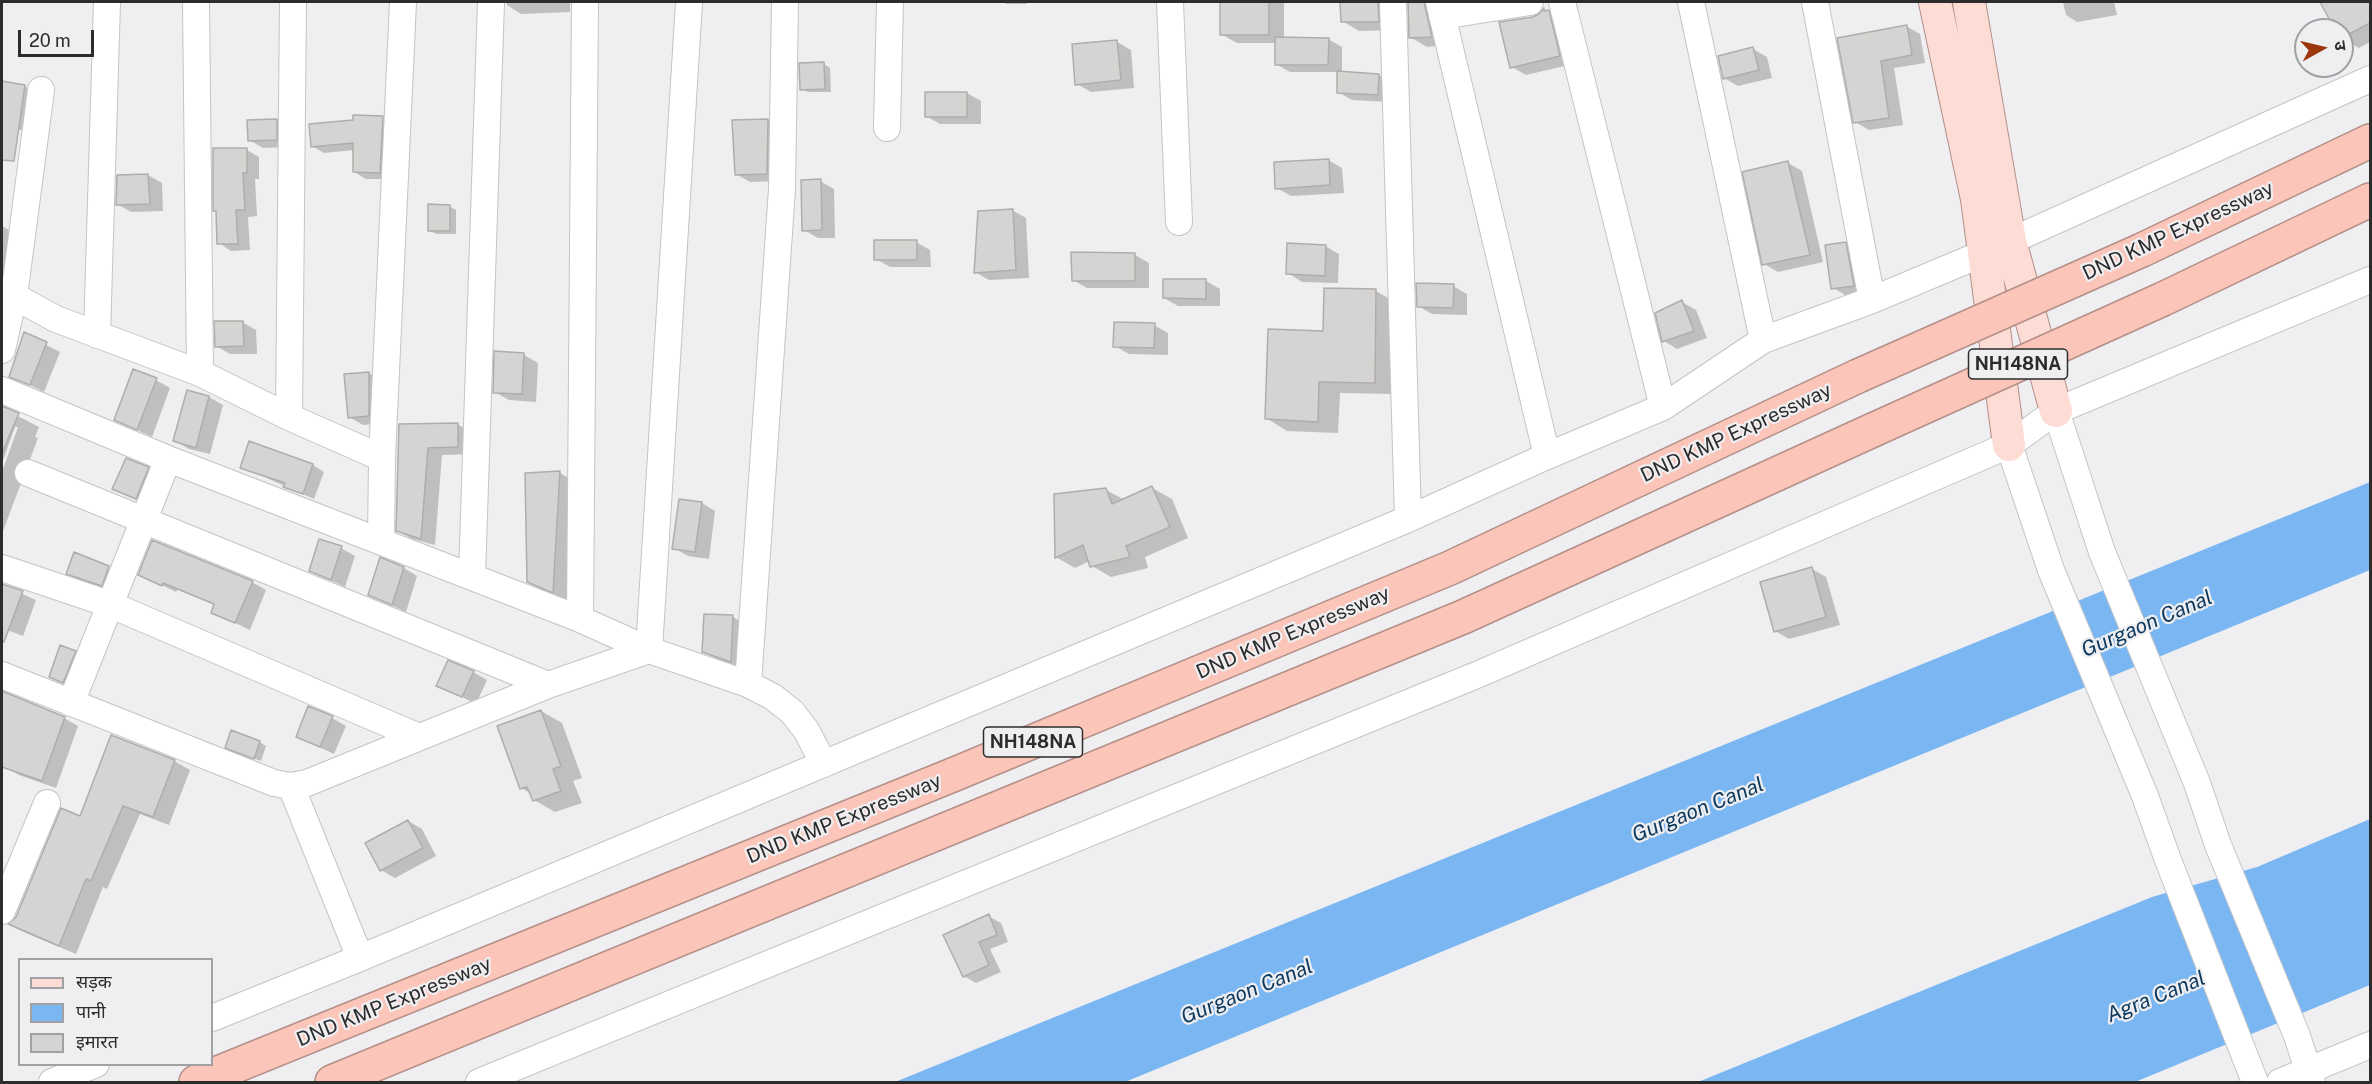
<!DOCTYPE html>
<html>
<head>
<meta charset="utf-8">
<style>
  body { margin:0 }
  #map { position:relative; width:2372px; height:1084px; overflow:hidden; background:#efeef1; font-family:"Public Sans","Noto Sans Devanagari",sans-serif }
  canvas { display:block }
  .frame { position:absolute; inset:0; border:3px solid #2c2c2d; pointer-events:none }
  .legend { position:absolute; left:18px; top:958px; width:195px; height:108px; box-sizing:border-box; background:#efeef1; border:2px solid #a1a0a3; margin:0; padding:8px 10px; list-style:none; font-size:18px; color:#2c2c2d }
  .legend li { display:flex; align-items:center; gap:12px; height:30px }
  .legend b { width:30px; border:2px solid #a1a0a3 }
  .north { position:absolute; left:2294px; top:18px; width:60px; height:60px; box-sizing:border-box; background:#efeef1; border:2px solid #a1a0a3; border-radius:50%; rotate:82deg; font-size:16px; font-weight:700; line-height:24px; text-align:center; color:#2c2c2d }
  .north::after { content:''; display:block; margin:auto; width:21px; height:27px; background:#9c360d; clip-path:polygon(50% 0,100% 100%,50% 72%,0 100%) }
  .scale { position:absolute; left:18px; top:30px; width:76px; height:27px; box-sizing:border-box; border:3px solid #2c2c2d; border-top:0; padding-left:8px; font-size:18px; line-height:21px; white-space:nowrap; color:#2c2c2d; -webkit-text-stroke:4px #efeef1; paint-order:stroke }
</style>
</head>
<body>
<div id="map">
<canvas width="2372" height="1084"></canvas>
<div class="frame"></div>
<ul class="legend">
<li><b style="height:8px;background:#fddcd5"></b>सड़क</li>
<li><b style="height:16px;background:#7ab7f2"></b>पानी</li>
<li><b style="height:16px;background:#d6d4d2"></b>इमारत</li>
</ul>
<div class="north">उ</div>
<div class="scale">20 m</div>
</div>
<script>
const ctx = document.querySelector('canvas').getContext('2d');
ctx.lineJoin = 'round';
function paint(path, color) { ctx.fillStyle = color; ctx.fill(path, 'evenodd'); }
const shape = rows => new Path2D(rows.map(r => 'M' + r).join(''));
function strokePath(path, color, width, dash) { ctx.strokeStyle = color; ctx.lineWidth = width; ctx.lineCap = dash ? 'butt' : 'round'; ctx.setLineDash(dash || []); ctx.stroke(path); }
function drawText(font, color, halo, rows, align = 'center') {
  ctx.font = font + ' "Public Sans",sans-serif'; ctx.lineWidth = 4.5; ctx.setLineDash([]); ctx.textBaseline = 'middle'; ctx.strokeStyle = halo; ctx.fillStyle = color; for (const [text, x, y, turn = 0] of rows) {
    ctx.save(); ctx.translate(x, y); ctx.rotate((+turn || 0) * Math.PI / 180); ctx.textAlign = isNaN(turn) ? turn : align; if (halo) ctx.strokeText(text, 0, 0); ctx.fillText(text, 0, 0); ctx.restore();
  }
}
paint(shape([
  [2370,482,2370,570,1125,1082,895,1082],
  [2370,819,2370,985,2135,1082,1698,1082,2152,897,2257,867]
]), '#7ab7f2');
paint(shape([
  [507,2,570,2,570,12,521,14,507,5],
  [1002,2,1027,2,1027,4,1007,4],
  [1221,2,1284,2,1284,38,1328,39,1342,47,1342,73,1379,75,1393,83,1391,102,1352,100,1338,92,1339,72,1290,72,1276,64,1277,43,1237,43,1221,34],
  [1342,2,1399,2,1395,30,1359,31,1342,21],
  [1408,2,1445,2,1448,45,1427,47,1410,37],
  [2063,2,2114,2,2117,15,2077,22,2066,15],
  [2322,2,2370,2,2370,42,2359,48,2342,39,2342,30,2337,30],
  [1548,12,1562,20,1573,64,1526,75,1512,67,1533,18],
  [1906,26,1920,34,1925,63,1894,68,1903,125,1869,130,1855,122,1839,39],
  [1117,42,1131,50,1134,88,1091,92,1077,84],
  [1753,49,1767,57,1772,78,1738,86,1724,78],
  [824,64,830,68,831,92,808,92,802,89],
  [2,83,24,86,38,94,33,132,2,127],
  [967,93,981,101,981,124,940,124,926,116],
  [382,117,394,124,392,179,366,179,354,172,354,150,324,153,312,146],
  [276,120,290,128,290,147,263,148,249,140],
  [768,120,782,129,781,181,750,182,736,174],
  [247,150,259,157,259,179,255,179,257,216,248,217,250,250,231,251,219,243,218,212,215,210],
  [1328,160,1342,168,1344,193,1291,196,1277,188],
  [1788,163,1802,171,1823,262,1778,272,1764,264],
  [148,175,162,183,163,211,131,212,117,204],
  [820,181,834,189,835,238,818,238,804,230],
  [449,206,456,210,456,234,436,234,429,230],
  [1012,210,1026,218,1029,278,989,280,975,272],
  [2,226,21,237,2,309],
  [916,242,930,250,931,267,890,267,876,259],
  [1845,244,1859,252,1867,293,1847,296,1833,288],
  [1325,246,1339,254,1338,283,1302,282,1288,273],
  [1135,255,1149,263,1149,288,1087,288,1073,280],
  [1164,281,1206,281,1220,289,1220,306,1178,306,1164,298],
  [1453,286,1467,294,1467,315,1432,314,1418,306],
  [1376,291,1397,303,1395,394,1340,393,1338,433,1287,431,1266,418,1325,333],
  [1682,302,1696,310,1707,338,1677,349,1664,341],
  [242,322,256,330,257,354,230,354,216,346],
  [1154,325,1168,333,1168,355,1129,354,1115,346],
  [25,334,60,352,44,392,11,376],
  [524,355,538,363,536,402,509,400,495,392],
  [369,373,383,381,382,423,363,425,349,417],
  [156,380,170,388,152,437,116,420],
  [188,391,209,397,223,405,210,454,189,449,175,441],
  [2,408,39,427,35,437,38,438,3,531,2,472,18,427,15,427,2,463],
  [457,424,471,432,472,454,442,455,435,545,412,539,398,531,400,425],
  [250,443,313,465,324,472,314,499,242,467],
  [148,469,162,477,150,506,114,488],
  [560,473,581,485,574,603,550,594,529,582],
  [1152,488,1172,499,1188,538,1145,557,1148,568,1111,577,1092,566,1090,561,1075,568,1056,557,1106,490,1125,500],
  [702,503,715,511,709,559,688,556,674,548],
  [153,542,252,582,266,590,250,630,212,612,215,605,178,589,176,592,140,574],
  [341,548,355,556,345,587,310,571],
  [75,554,122,576,116,592,81,581,68,573],
  [404,568,417,576,406,612,370,595],
  [1812,569,1826,577,1840,625,1789,639,1775,631],
  [2,585,36,600,23,636,2,628],
  [733,617,747,625,744,669,718,660,704,652],
  [75,652,89,660,77,690,50,677],
  [473,672,487,680,476,704,438,685],
  [2,693,64,718,78,726,56,788,19,775,6,767,10,754,2,751],
  [541,711,562,723,582,778,573,781,582,803,555,812,534,800,532,794,521,788],
  [332,718,346,726,334,754,297,737],
  [259,742,266,746,261,761,234,751],
  [174,761,190,770,169,825,140,814,107,889,103,887,76,954,26,933,10,924,17,918,81,818],
  [408,821,422,829,436,856,395,878,381,870],
  [988,916,1001,923,1008,942,990,949,1001,972,976,983,964,976]
]), '#0003');
const building = shape([
  [1220,2,1269,2,1269,35,1220,35,1220,2],
  [1340,2,1378,2,1379,22,1341,22,1340,2],
  [1408,2,1424,2,1432,37,1409,38,1408,2],
  [2320,2,2370,2,2370,23,2342,38,2342,30,2335,30,2320,2],
  [1544,8,1544,11,1549,10,1560,56,1510,68,1499,22,1533,17,1540,13,1544,8],
  [1907,25,1912,55,1881,61,1889,118,1853,123,1837,38,1907,25],
  [1275,37,1329,38,1328,65,1275,65,1275,37],
  [1117,40,1121,80,1075,85,1072,44,1117,40],
  [1753,47,1759,70,1723,79,1718,56,1753,47],
  [824,62,825,89,800,90,799,63,824,62],
  [1337,71,1379,74,1378,95,1337,93,1337,71],
  [2,81,25,85,14,161,2,160,2,81],
  [925,92,967,92,967,117,925,117,925,92],
  [353,115,383,116,380,173,353,172,353,143,311,147,309,124,353,120,353,115],
  [277,119,277,140,248,141,247,120,277,119],
  [768,119,767,174,735,175,732,120,768,119],
  [213,148,247,148,247,173,243,173,245,210,236,210,238,244,217,244,216,211,213,211,213,148],
  [1329,159,1330,185,1275,189,1274,162,1329,159],
  [1788,161,1810,255,1762,265,1742,172,1788,161],
  [148,174,150,204,116,205,117,175,148,174],
  [821,179,822,230,802,231,801,180,821,179],
  [428,204,450,205,450,231,428,231,428,204],
  [1013,209,1016,270,974,273,978,211,1013,209],
  [874,240,917,240,917,260,874,260,874,240],
  [1846,242,1854,286,1831,289,1825,245,1846,242],
  [1287,243,1326,245,1325,276,1286,274,1287,243],
  [1071,252,1135,253,1135,281,1072,281,1071,252],
  [1163,279,1206,279,1206,299,1163,298,1163,279],
  [1416,283,1454,284,1453,308,1417,307,1416,283],
  [1324,288,1376,289,1375,383,1319,382,1318,422,1265,419,1268,329,1323,331,1324,288],
  [1682,300,1694,331,1662,342,1655,313,1682,300],
  [214,321,243,321,244,346,215,347,214,321],
  [1114,322,1155,323,1154,348,1113,347,1114,322],
  [24,332,47,342,30,385,9,377,24,332],
  [494,351,524,353,522,394,493,393,494,351],
  [133,369,157,378,137,430,114,420,133,369],
  [369,372,369,416,348,418,344,374,369,372],
  [187,390,209,396,196,448,173,441,187,390],
  [2,406,19,413,2,453,2,406],
  [458,423,458,447,428,448,421,539,396,531,399,424,458,423],
  [249,441,313,464,303,494,283,487,285,483,240,468,249,441],
  [126,458,149,467,136,499,112,489,126,458],
  [560,471,553,593,527,582,525,473,560,471],
  [1152,486,1170,527,1126,546,1130,557,1090,567,1083,545,1055,558,1054,494,1106,488,1112,504,1152,486],
  [679,499,702,502,695,552,672,549,679,499],
  [319,539,342,546,331,580,309,571,319,539],
  [152,540,253,581,235,623,211,613,214,604,163,583,162,586,138,575,152,540],
  [74,552,109,566,102,586,66,574,74,552],
  [380,557,404,567,392,605,368,595,380,557],
  [1812,567,1826,617,1774,632,1760,582,1812,567],
  [2,584,23,591,4,642,2,642,2,584],
  [704,614,733,615,731,662,702,652,704,614],
  [60,645,76,651,63,683,49,677,60,645],
  [448,660,474,671,462,697,436,686,448,660],
  [2,691,65,717,42,781,2,767,2,691],
  [308,706,333,716,320,747,296,737,308,706],
  [541,710,561,766,553,769,561,791,533,801,527,787,520,789,497,726,541,710],
  [231,730,260,741,254,759,225,748,231,730],
  [111,735,175,760,153,817,123,806,91,881,86,879,59,946,8,924,16,917,61,808,80,816,111,735],
  [408,820,423,848,380,871,365,843,408,820],
  [989,914,997,935,979,942,989,965,963,977,943,935,989,914]
]);
paint(building, '#d6d4d2');
strokePath(building, '#afadab', 1.5);
const minor = shape([
  [196,2,200,373],
  [1170,2,1179,222],
  [1393,2,1408,519],
  [1439,2,1547,456],
  [1562,2,1663,407],
  [1691,2,1763,340],
  [1815,2,1872,300],
  [1442,16,1530,2],
  [887,128,890,2],
  [14,296,56,319,200,373,289,417,382,458],
  [97,335,107,2],
  [2,350,14,296,41,90],
  [2,390,168,459,580,619,649,650,748,684,773,697,792,712,806,730,824,764],
  [2056,411,2102,552,2197,783,2218,845,2297,1036,2312,1082],
  [289,417,293,2],
  [2009,445,2051,570,2145,796,2168,860,2255,1082],
  [28,473,548,685],
  [381,541,382,458,403,2],
  [2,568,109,604,419,737],
  [472,576,491,2],
  [580,619,585,2],
  [2,675,274,783,291,786,307,783,548,685,649,650,689,2],
  [748,684,782,189,785,2],
  [71,703,168,459],
  [291,786,360,958],
  [2,911,47,803],
  [212,1018,360,958,1408,519,1547,456,1663,407,1763,340,1872,300,1984,253,2370,79],
  [52,1082,96,1064],
  [479,1082,1479,674,2009,445,2056,411,2370,280],
  [2280,1082,2370,1045]
]);
const major = shape([
  [1935,2,1977,199,2009,445],
  [1969,2,2010,241,2056,411]
]);
const highway = shape([
  [2142,250,2370,141],
  [2163,299,2370,200],
  [196,1082,955,774,1450,568,1858,376],
  [332,1082,1463,617,1873,430]
]);
strokePath(minor, '#c4c4c7', 28);
strokePath(major, '#b38f88', 34);
strokePath(highway, '#b38f88', 36);
strokePath(minor, '#fff', 26);
strokePath(major, '#fddcd5', 32);
strokePath(highway, '#fbc5b9', 33);
const highwayBridge = shape([
  [1858,376,2142,250],
  [1873,430,2163,299]
]);
strokePath(highwayBridge, '#b38f88', 36, []);
strokePath(highwayBridge, '#fbc5b9', 33);
for (const [x, y, w] of [
  [2018,364,99],
  [1033,742,99]
]) { const box = new Path2D(); box.roundRect(x - w / 2, y - 15, w, 30, 4.5); ctx.fillStyle = '#efeef1'; ctx.fill(box); strokePath(box, '#2c2c2d', 1.5); }
drawText('bold 18px', '#2c2c2d', null, [
  ["NH148NA",2018,364],
  ["NH148NA",1033,742]
]);
drawText('20px', '#2c2c2d', '#efeef1', [
  ["DND KMP Expressway",2178,231,-25],
  ["DND KMP Expressway",1736,433,-25],
  ["DND KMP Expressway",1293,633,-23],
  ["DND KMP Expressway",844,819,-22],
  ["DND KMP Expressway",394,1002,-22]
]);
drawText('italic 21px', '#0b395f', '#efeef1', [
  ["Gurgaon Canal",2147,624,-23],
  ["Gurgaon Canal",1698,810,-22],
  ["Gurgaon Canal",1247,992,-22],
  ["Agra Canal",2156,997,-22]
]);
</script>
</body>
</html>
